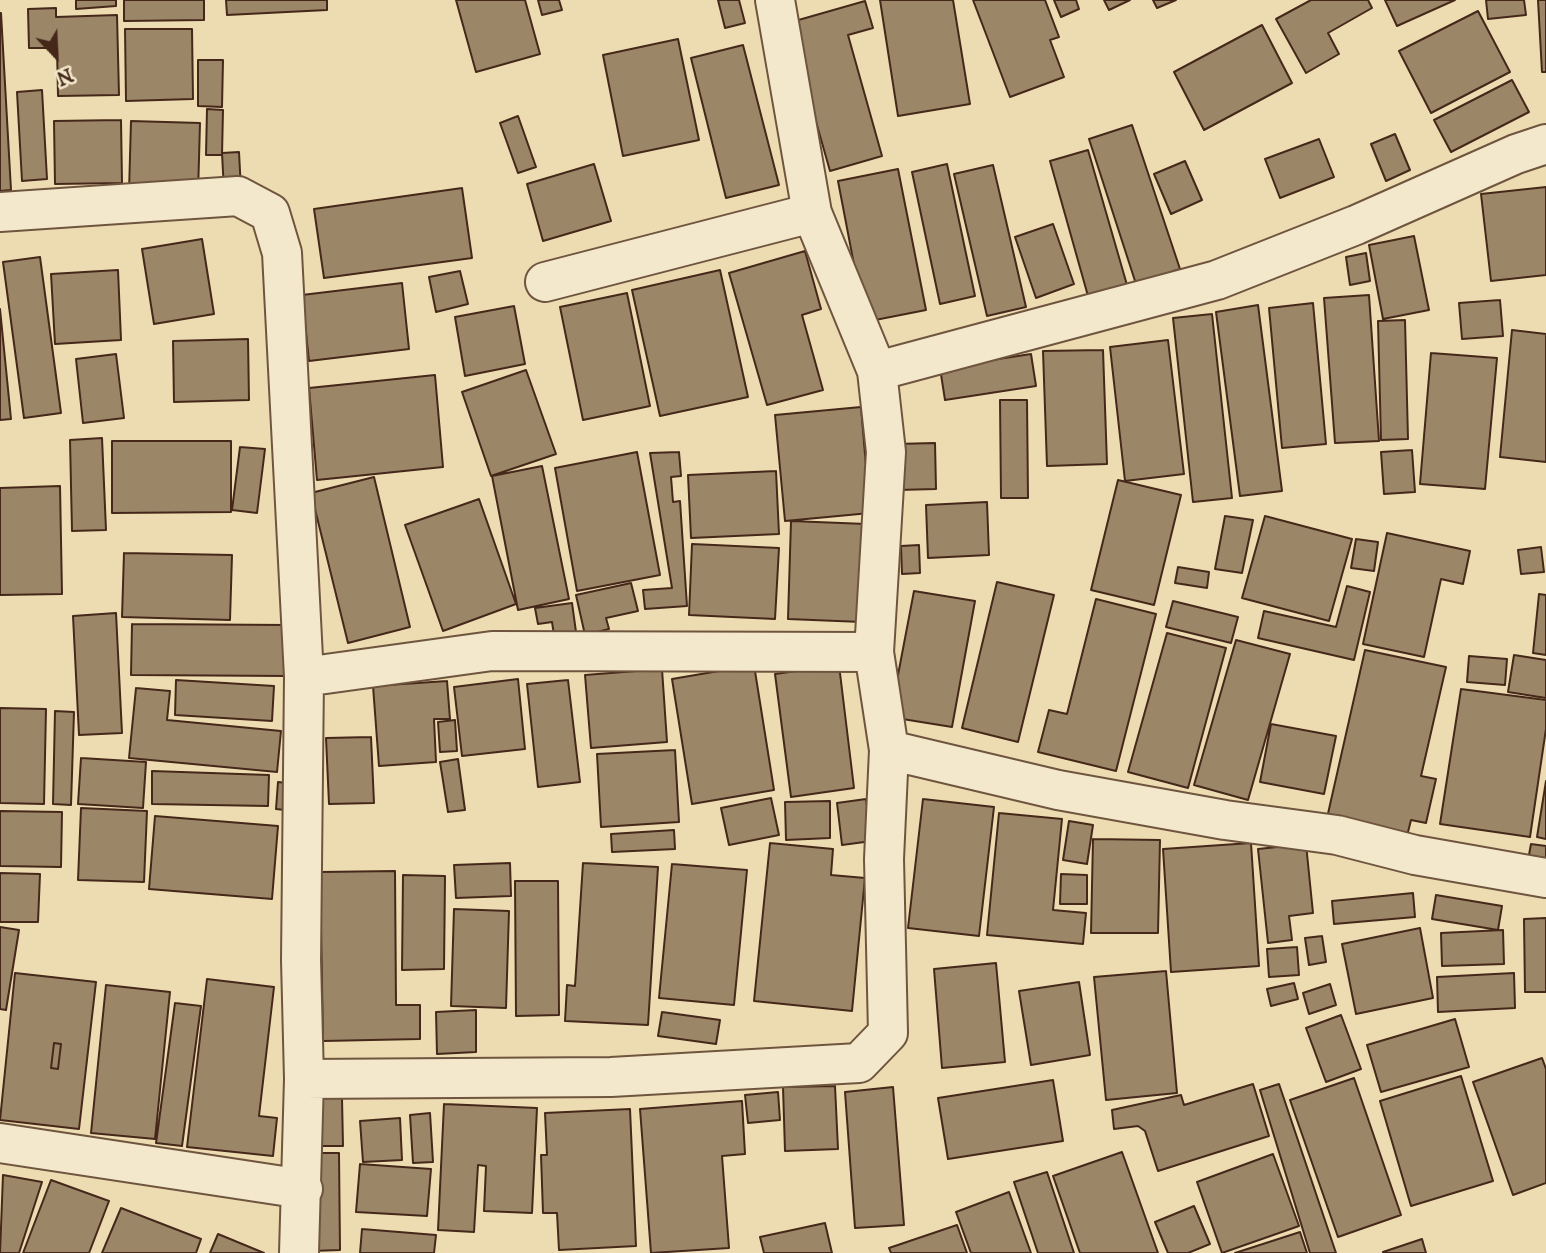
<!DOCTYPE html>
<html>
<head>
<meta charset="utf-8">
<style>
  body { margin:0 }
  #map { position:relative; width:1546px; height:1253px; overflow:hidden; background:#eddcb1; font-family:"IM FELL DW Pica",serif }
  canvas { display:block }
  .north { position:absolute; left:21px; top:21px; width:70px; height:70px; -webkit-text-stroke:5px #f3e8cc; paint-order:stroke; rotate:157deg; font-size:19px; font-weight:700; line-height:28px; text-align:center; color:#452819 }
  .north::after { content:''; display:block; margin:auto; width:24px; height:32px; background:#452819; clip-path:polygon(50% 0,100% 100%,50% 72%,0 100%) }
</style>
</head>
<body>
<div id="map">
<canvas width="1546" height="1253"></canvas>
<div class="north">N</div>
</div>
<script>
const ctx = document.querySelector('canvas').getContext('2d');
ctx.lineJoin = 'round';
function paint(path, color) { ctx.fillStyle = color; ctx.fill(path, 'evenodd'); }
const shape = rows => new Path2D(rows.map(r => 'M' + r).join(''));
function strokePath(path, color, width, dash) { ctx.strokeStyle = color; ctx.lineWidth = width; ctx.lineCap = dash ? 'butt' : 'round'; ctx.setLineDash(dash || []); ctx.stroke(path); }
const building = shape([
  [76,0,116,0,116,6,76,9,76,0],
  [124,0,204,0,204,20,124,21,124,0],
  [226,0,327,0,327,10,227,15,226,0],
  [456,0,525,0,540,54,476,72,456,0],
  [538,0,559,0,562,10,542,15,538,0],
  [718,0,739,0,745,23,725,28,718,0],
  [880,0,953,0,970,104,898,116,880,0],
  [973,0,1045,0,1059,37,1050,40,1064,77,1010,97,973,0],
  [1054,0,1076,0,1079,9,1061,17,1054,0],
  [1104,0,1130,0,1109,10,1104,0],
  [1153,0,1176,0,1157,8,1153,0],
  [1311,0,1368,0,1372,8,1328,33,1339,54,1306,73,1276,19,1311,0],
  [1385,0,1455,0,1397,26,1385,0],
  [1486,0,1524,0,1526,15,1488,19,1486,0],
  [1538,0,1546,0,1546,72,1542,72,1538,0],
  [865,1,873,28,848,35,882,156,830,171,788,23,865,1],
  [56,8,56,17,117,15,119,95,58,96,57,48,29,48,28,9,56,8],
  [1478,11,1510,72,1431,113,1399,51,1478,11],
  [1,13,11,190,0,191,0,13,1,13],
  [1262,25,1292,83,1204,130,1174,72,1262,25],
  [125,29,192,29,193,99,126,101,125,29],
  [678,39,699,140,623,156,603,55,678,39],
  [743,45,779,185,726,198,691,58,743,45],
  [198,60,223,60,222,107,198,106,198,60],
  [1512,80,1529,112,1451,152,1434,120,1512,80],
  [42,90,47,179,22,181,17,92,42,90],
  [207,109,223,110,222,155,206,155,207,109],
  [518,116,536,167,518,173,500,123,518,116],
  [121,120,122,183,55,184,54,121,121,120],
  [131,121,200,123,198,194,129,192,131,121],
  [1132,125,1180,269,1136,284,1089,139,1132,125],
  [1395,134,1410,170,1386,181,1371,144,1395,134],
  [1319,139,1334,177,1280,198,1265,159,1319,139],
  [1088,150,1127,285,1088,296,1050,161,1088,150],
  [239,152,241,190,224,191,222,153,239,152],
  [1185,161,1202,200,1171,214,1154,174,1185,161],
  [594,164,611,221,543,241,527,184,594,164],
  [947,164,975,296,940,304,912,172,947,164],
  [993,165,1026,307,987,316,954,174,993,165],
  [898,169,926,310,865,322,838,181,898,169],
  [1546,187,1546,275,1491,281,1481,194,1546,187],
  [462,188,472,258,324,278,314,209,462,188],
  [1053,224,1074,284,1036,298,1015,237,1053,224],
  [1414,236,1429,310,1383,319,1369,245,1414,236],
  [202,239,214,314,154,324,142,249,202,239],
  [805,251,821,309,802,315,823,390,767,405,729,273,805,251],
  [1366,253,1370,281,1350,285,1346,257,1366,253],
  [40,257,61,413,24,418,3,262,40,257],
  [118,270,121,340,55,344,51,274,118,270],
  [720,270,748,397,660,416,632,290,720,270],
  [460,271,468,304,436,312,429,277,460,271],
  [402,283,409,349,309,361,302,295,402,283],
  [627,293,650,406,583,420,560,307,627,293],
  [1369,295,1379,441,1335,443,1324,298,1369,295],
  [1500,300,1503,336,1462,339,1459,303,1500,300],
  [1313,303,1326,444,1282,448,1269,308,1313,303],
  [1258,305,1282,491,1240,496,1216,312,1258,305],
  [514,306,525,364,465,376,455,317,514,306],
  [0,309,11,419,0,420,0,309],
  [1212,314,1232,498,1193,502,1173,318,1212,314],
  [1405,320,1408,439,1381,440,1378,321,1405,320],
  [1512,330,1546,334,1546,462,1500,457,1512,330],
  [248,339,249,400,174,402,173,341,248,339],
  [1168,340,1184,474,1125,481,1110,347,1168,340],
  [1103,350,1107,464,1047,466,1043,351,1103,350],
  [1431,353,1497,358,1485,489,1420,484,1431,353],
  [116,354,124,418,83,423,76,359,116,354],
  [1031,354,1036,386,945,400,940,368,1031,354],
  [526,370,556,454,491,476,462,392,526,370],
  [435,375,443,467,317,480,309,388,435,375],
  [1000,400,1027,400,1028,498,1001,498,1000,400],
  [861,407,870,513,785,521,775,415,861,407],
  [102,438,106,530,72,531,70,440,102,438],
  [112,441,231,441,231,512,112,513,112,441],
  [935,443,936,489,897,490,896,444,935,443],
  [240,447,265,449,257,513,232,510,240,447],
  [1412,450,1415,492,1384,494,1381,452,1412,450],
  [637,452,660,575,577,591,555,468,637,452],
  [679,452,681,476,671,477,673,502,680,501,687,606,645,609,643,590,672,588,650,453,679,452],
  [542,466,569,599,518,610,492,476,542,466],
  [776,471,779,534,691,538,688,475,776,471],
  [374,477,410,627,348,643,311,493,374,477],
  [1118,480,1181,495,1154,605,1091,590,1118,480],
  [60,486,62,594,0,595,0,488,60,486],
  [479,499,516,604,443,631,405,525,479,499],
  [987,502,989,555,928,558,926,505,987,502],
  [1225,516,1253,520,1242,573,1215,569,1225,516],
  [1265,516,1352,539,1329,621,1242,598,1265,516],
  [791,521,866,524,862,622,788,619,791,521],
  [1387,533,1470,551,1463,584,1441,579,1424,657,1363,644,1387,533],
  [1356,539,1378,542,1374,571,1351,568,1356,539],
  [692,544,779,548,775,619,689,615,692,544],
  [919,545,920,573,902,574,901,546,919,545],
  [1541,547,1544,572,1521,574,1518,550,1541,547],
  [124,553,232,555,230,620,122,617,124,553],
  [1178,567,1209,572,1207,588,1175,583,1178,567],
  [997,582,1054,595,1018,742,962,728,997,582],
  [631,583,638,611,606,618,609,629,585,635,576,595,631,583],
  [1347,586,1370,592,1354,660,1258,638,1264,611,1336,627,1347,586],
  [914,591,975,601,952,727,890,717,914,591],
  [1539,594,1546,595,1546,655,1533,653,1539,594],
  [1096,599,1156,614,1116,771,1038,752,1049,710,1067,714,1096,599],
  [1173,601,1238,617,1231,643,1166,627,1173,601],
  [572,603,576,632,554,635,552,622,538,624,535,608,572,603],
  [116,613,122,733,79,735,73,616,116,613],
  [132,624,289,625,289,676,131,675,132,624],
  [1167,633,1226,648,1188,788,1128,772,1167,633],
  [1236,640,1290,654,1248,800,1194,785,1236,640],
  [1365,650,1446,667,1421,776,1436,779,1426,823,1411,820,1407,836,1327,818,1365,650],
  [1514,655,1546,660,1546,698,1508,692,1514,655],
  [1469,656,1507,659,1505,685,1467,682,1469,656],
  [754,665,774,790,692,804,672,679,754,665],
  [839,665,854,788,791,797,775,674,839,665],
  [662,669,667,742,591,748,585,675,662,669],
  [518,679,525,749,462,756,454,687,518,679],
  [176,680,274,686,272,721,175,715,176,680],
  [568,680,580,782,538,787,527,684,568,680],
  [447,681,450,719,434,719,436,762,379,766,373,686,447,681],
  [136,688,170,691,167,720,281,731,277,772,129,758,136,688],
  [1461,689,1546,700,1546,729,1530,837,1440,824,1461,689],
  [0,708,46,709,44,804,0,803,0,708],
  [55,711,74,712,71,805,53,804,55,711],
  [455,720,457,751,440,752,438,722,455,720],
  [1271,724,1336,736,1324,794,1260,782,1271,724],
  [371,737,374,803,329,804,326,738,371,737],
  [675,750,679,822,601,827,597,754,675,750],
  [81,758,146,762,143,808,78,804,81,758],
  [458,759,465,810,448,812,440,762,458,759],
  [152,771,269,775,268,806,152,804,152,771],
  [1546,781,1546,839,1537,837,1546,781],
  [278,782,295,784,293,811,276,809,278,782],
  [771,798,779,835,729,845,721,808,771,798],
  [866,799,872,841,842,845,837,803,866,799],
  [923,799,994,807,979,936,908,928,923,799],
  [830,801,830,838,786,840,785,802,830,801],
  [81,808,147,811,144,882,78,880,81,808],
  [0,811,62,812,61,867,0,866,0,811],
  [999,813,1062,819,1053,910,1086,913,1083,944,987,935,999,813],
  [155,816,278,826,272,899,149,889,155,816],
  [1069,821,1093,825,1087,864,1063,860,1069,821],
  [674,830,675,849,612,852,611,834,674,830],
  [1093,839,1160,840,1158,933,1091,933,1093,839],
  [770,843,833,849,831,875,865,878,852,1011,754,1001,770,843],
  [1251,843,1259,966,1171,972,1163,849,1251,843],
  [1306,844,1313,913,1289,916,1292,940,1268,943,1258,849,1306,844],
  [1531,844,1546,846,1546,874,1526,871,1531,844],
  [510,863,511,896,456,898,454,865,510,863],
  [583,863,658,867,648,1025,565,1021,567,985,575,986,583,863],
  [672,864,747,870,734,1005,659,998,672,864],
  [395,871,396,1005,420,1005,420,1039,323,1041,320,872,395,871],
  [0,873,40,874,38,922,0,922,0,873],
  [1061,874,1087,875,1087,904,1060,904,1061,874],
  [403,875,445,876,444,969,402,970,403,875],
  [515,881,558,881,559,1015,516,1016,515,881],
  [1413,893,1415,917,1334,924,1332,901,1413,893],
  [1436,895,1502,906,1498,930,1432,919,1436,895],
  [454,909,509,911,506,1008,451,1006,454,909],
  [1546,918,1546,992,1525,992,1524,919,1546,918],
  [0,927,19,930,6,1010,0,1009,0,927],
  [1420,928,1433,998,1356,1014,1342,944,1420,928],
  [1503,930,1504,964,1442,966,1441,933,1503,930],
  [1322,936,1326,962,1309,965,1305,938,1322,936],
  [1297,947,1299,975,1269,977,1267,949,1297,947],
  [996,963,1005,1062,942,1068,934,969,996,963],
  [1166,971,1177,1093,1106,1100,1094,977,1166,971],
  [15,973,96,982,79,1129,0,1120,15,973],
  [54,1043,61,1044,58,1069,51,1068,54,1043],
  [1514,973,1515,1008,1438,1012,1437,977,1514,973],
  [207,979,274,987,259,1116,277,1118,273,1156,187,1147,207,979],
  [1079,982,1090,1055,1031,1065,1019,991,1079,982],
  [1294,983,1298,999,1271,1006,1267,989,1294,983],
  [1330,984,1336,1005,1309,1014,1303,993,1330,984],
  [106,985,170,992,155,1139,91,1133,106,985],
  [175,1003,201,1006,182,1146,156,1143,175,1003],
  [476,1010,476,1052,437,1054,436,1012,476,1010],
  [662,1012,720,1020,716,1044,658,1036,662,1012],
  [1341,1015,1361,1069,1326,1082,1306,1028,1341,1015],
  [1455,1019,1469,1067,1381,1092,1367,1045,1455,1019],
  [54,1043,61,1044,58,1069,51,1068,54,1043],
  [1542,1058,1546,1069,1546,1183,1513,1195,1473,1082,1542,1058],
  [1461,1076,1493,1181,1411,1206,1380,1101,1461,1076],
  [1354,1078,1401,1215,1338,1237,1290,1100,1354,1078],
  [1053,1080,1063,1141,948,1159,938,1098,1053,1080],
  [1253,1084,1269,1136,1158,1171,1145,1131,1138,1126,1114,1129,1112,1110,1181,1095,1184,1105,1253,1084],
  [1279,1084,1336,1253,1310,1253,1260,1090,1279,1084],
  [835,1086,838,1149,785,1151,783,1087,835,1086],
  [893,1087,904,1225,855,1228,845,1092,893,1087],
  [778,1092,780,1120,748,1123,745,1095,778,1092],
  [318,1098,342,1098,343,1146,317,1146,318,1098],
  [742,1101,745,1154,722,1156,729,1248,651,1253,640,1109,742,1101],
  [444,1104,537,1108,532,1213,484,1211,486,1166,478,1165,474,1232,438,1230,444,1104],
  [630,1109,636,1246,559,1250,557,1213,543,1213,541,1155,547,1155,545,1113,630,1109],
  [430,1113,433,1162,413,1163,410,1115,430,1113],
  [400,1118,402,1160,363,1162,360,1121,400,1118],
  [1122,1152,1158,1253,1080,1253,1053,1176,1122,1152],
  [311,1153,339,1153,340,1250,311,1251,311,1153],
  [1273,1154,1299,1226,1222,1253,1197,1182,1273,1154],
  [360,1164,431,1169,427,1216,356,1212,360,1164],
  [1047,1172,1074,1253,1038,1253,1014,1182,1047,1172],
  [3,1175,42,1182,19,1253,0,1253,3,1175],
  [51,1180,109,1201,89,1253,23,1253,51,1180],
  [1009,1192,1031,1253,971,1253,956,1212,1009,1192],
  [1194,1206,1210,1244,1188,1253,1168,1253,1155,1222,1194,1206],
  [121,1208,201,1239,196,1253,102,1253,121,1208],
  [825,1223,832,1253,764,1253,760,1237,825,1223],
  [957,1225,967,1253,891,1253,889,1248,957,1225],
  [362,1229,436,1235,434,1253,360,1253,362,1229],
  [1300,1232,1307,1253,1235,1253,1300,1232],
  [218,1234,264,1253,210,1253,218,1234],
  [1422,1239,1426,1253,1383,1253,1383,1252,1422,1239]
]);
paint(building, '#9c8668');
strokePath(building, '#452819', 2);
const street = shape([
  [0,212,238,196,270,213,282,253,304,677,301,960,304,1079,299,1253],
  [812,213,877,371,1217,280,1356,225,1516,154,1546,144],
  [545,282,812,213,775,0],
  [877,371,886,452,874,652,889,750],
  [304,677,492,651,874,652],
  [304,1079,611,1077,859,1063,888,1033,884,859,889,750,1058,790,1225,820,1337,835,1415,855,1546,878],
  [0,1143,303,1189]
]);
strokePath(street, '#6f553f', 42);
strokePath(street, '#f3e8cc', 38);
</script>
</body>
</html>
